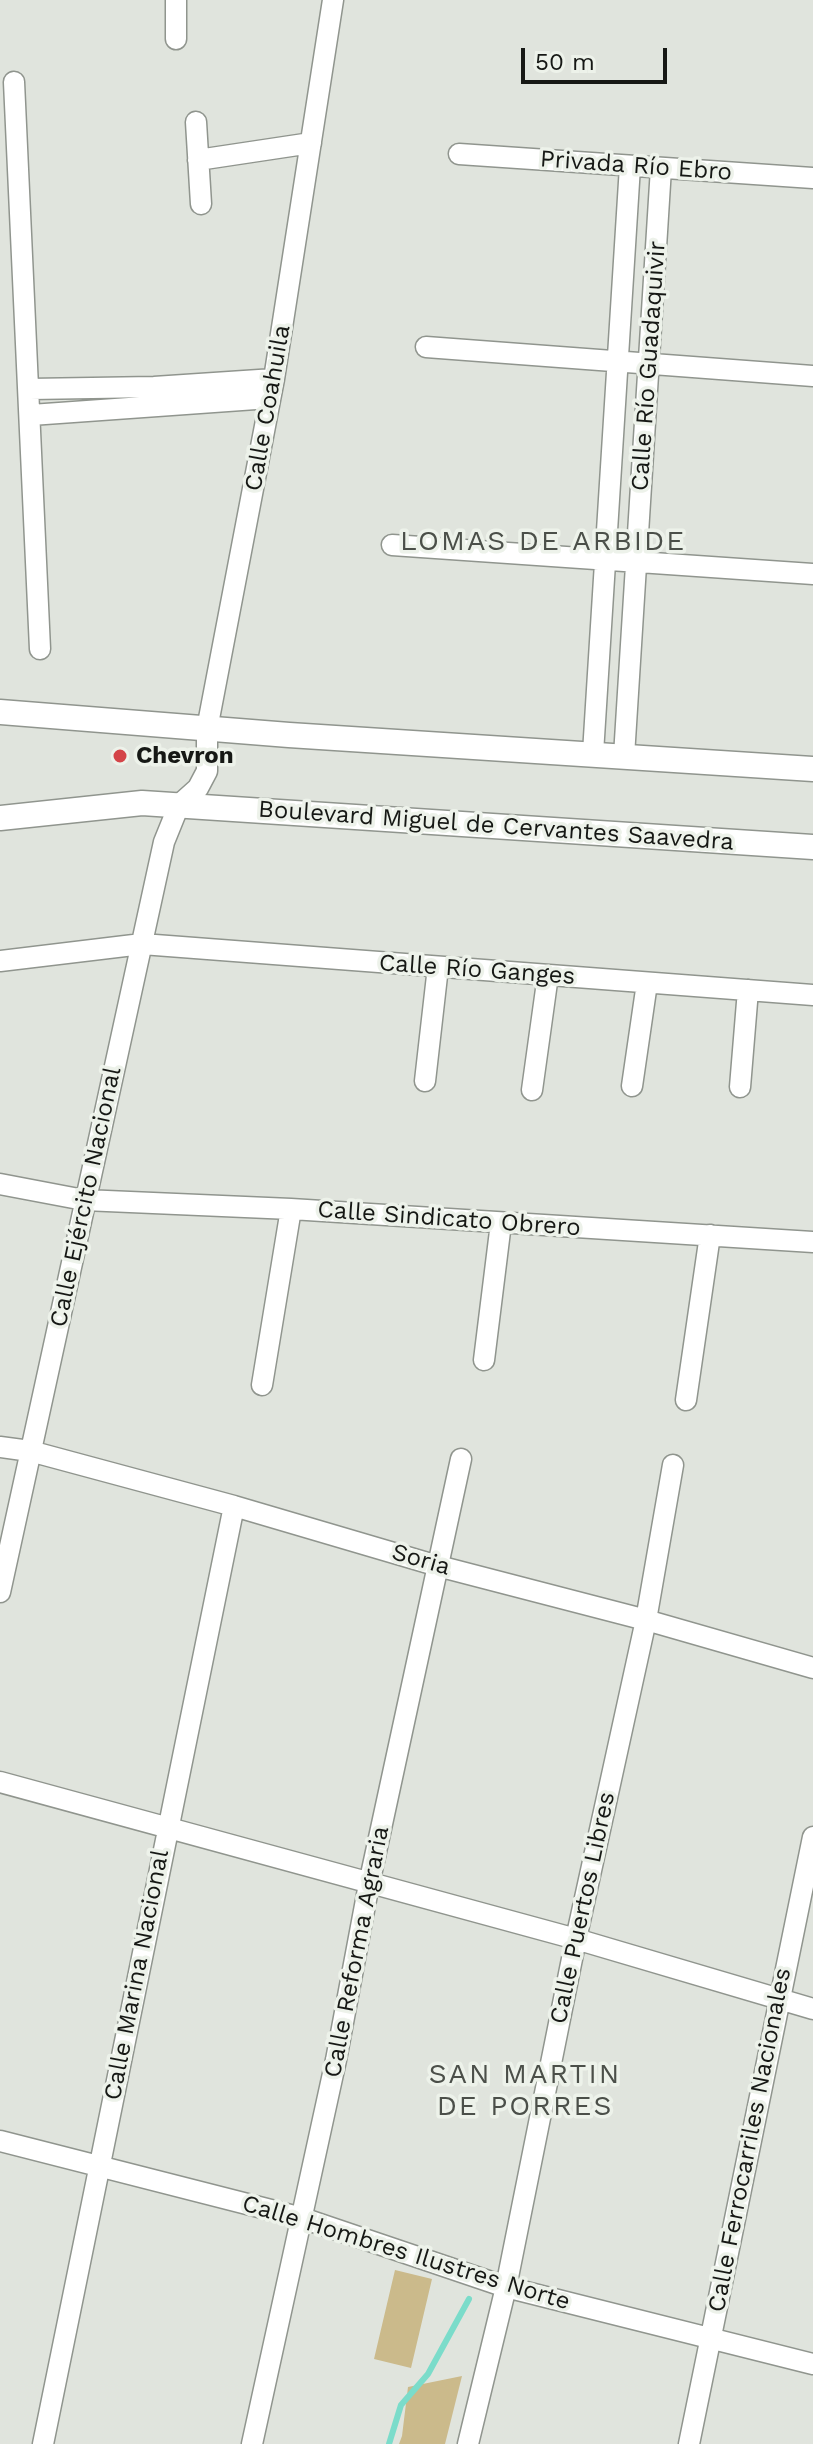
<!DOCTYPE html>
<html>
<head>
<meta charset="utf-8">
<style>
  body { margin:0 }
  #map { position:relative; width:813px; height:2444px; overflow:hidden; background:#e0e4dd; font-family:"Work Sans",sans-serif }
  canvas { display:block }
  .scale { position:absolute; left:521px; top:48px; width:146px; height:36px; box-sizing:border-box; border:4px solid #161815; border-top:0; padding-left:10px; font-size:24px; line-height:28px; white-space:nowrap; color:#161815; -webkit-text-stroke:6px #edf2ea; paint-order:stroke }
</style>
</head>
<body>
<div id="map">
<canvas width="813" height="2444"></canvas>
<div class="scale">50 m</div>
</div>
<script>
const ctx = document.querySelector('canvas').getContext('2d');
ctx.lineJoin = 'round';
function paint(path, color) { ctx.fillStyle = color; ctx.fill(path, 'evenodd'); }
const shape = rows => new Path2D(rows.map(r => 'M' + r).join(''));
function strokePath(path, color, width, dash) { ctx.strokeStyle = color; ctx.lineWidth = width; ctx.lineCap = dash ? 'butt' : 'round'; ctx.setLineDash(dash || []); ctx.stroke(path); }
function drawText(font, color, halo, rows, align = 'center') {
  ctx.font = font + ' "Work Sans",sans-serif'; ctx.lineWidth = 7; ctx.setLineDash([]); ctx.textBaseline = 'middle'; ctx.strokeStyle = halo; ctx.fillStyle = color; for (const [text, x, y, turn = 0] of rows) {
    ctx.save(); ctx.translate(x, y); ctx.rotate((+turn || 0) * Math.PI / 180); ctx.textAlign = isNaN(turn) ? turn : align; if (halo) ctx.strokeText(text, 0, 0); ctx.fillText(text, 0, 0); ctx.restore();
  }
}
paint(shape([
  [395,2270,432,2279,411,2368,374,2359],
  [462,2376,445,2444,399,2444,402,2436,408,2387]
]), '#cbba8b');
strokePath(shape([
  [389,2444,401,2405,428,2374,469,2299]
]), '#7bdcca', 6);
const minor = shape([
  [176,39,176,0],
  [14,82,40,649],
  [196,122,201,204],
  [459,154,813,178],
  [198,160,311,143],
  [426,347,813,376],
  [30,389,154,387,274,379],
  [31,415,270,398],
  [392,545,813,574],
  [593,753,630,166],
  [624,756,661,168],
  [0,961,142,944,813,995],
  [425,1081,438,967],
  [632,1086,647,983],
  [740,1087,748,990],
  [532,1090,548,975],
  [0,1184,84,1200,291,1209,813,1242],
  [484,1360,501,1223],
  [262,1385,291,1209],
  [686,1400,710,1235],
  [0,1447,30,1451,234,1506,438,1566,646,1620,813,1668],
  [0,1592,164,842,179,805,198,788,207,771,207,729,274,379,333,0],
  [0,1782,576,1939,813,2009],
  [0,2141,302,2218,506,2287,813,2364],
  [43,2444,234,1506],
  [252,2444,336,2060,369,1884,461,1459],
  [468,2444,506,2287,576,1939,646,1620,673,1465],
  [689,2444,813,1837]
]);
const major = shape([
  [0,712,289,735,813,769],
  [0,818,142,803,813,847]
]);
strokePath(minor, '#90958e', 23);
strokePath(major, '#90958e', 27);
strokePath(minor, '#fff', 20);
strokePath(major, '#fff', 24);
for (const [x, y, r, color] of [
  [120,756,8,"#d44448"]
]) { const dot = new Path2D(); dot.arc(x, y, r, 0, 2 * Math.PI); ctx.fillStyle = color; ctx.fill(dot); strokePath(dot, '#edf2ea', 3); }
drawText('24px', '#161815', '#edf2ea', [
  ["Privada Río Ebro",636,166,4],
  ["Calle Río Guadaquivir",649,366,-86],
  ["Calle Coahuila",268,408,-80],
  ["Boulevard Miguel de Cervantes Saavedra",496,826,4],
  ["Calle Río Ganges",477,970,4],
  ["Calle Ejército Nacional",86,1197,-78],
  ["Calle Sindicato Obrero",449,1219,4],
  ["Soria",421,1560,16],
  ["Calle Puertos Libres",583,1908,-78],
  ["Calle Reforma Agraria",357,1952,-79],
  ["Calle Marina Nacional",137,1975,-79],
  ["Calle Ferrocarriles Nacionales",750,2140,-79],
  ["Calle Hombres Ilustres Norte",406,2253,17]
]);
drawText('bold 24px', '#161815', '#edf2ea', [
  ["Chevron",136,756]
], 'left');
ctx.letterSpacing = '2px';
drawText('28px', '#4b4f49', '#edf2ea', [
  ["LOMAS DE ARBIDE",543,542],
  ["SAN MARTIN",525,2075],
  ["DE PORRES",525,2107]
]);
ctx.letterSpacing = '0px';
</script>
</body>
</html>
